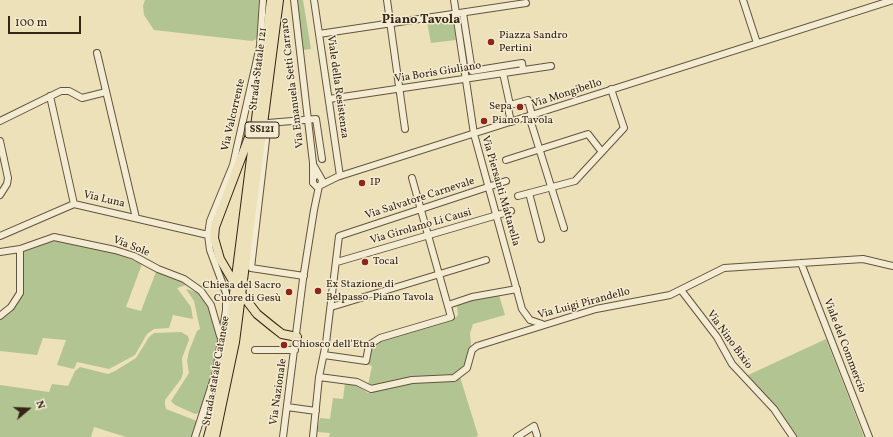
<!DOCTYPE html>
<html>
<head>
<meta charset="utf-8">
<style>
  body { margin:0 }
  #map { position:relative; width:893px; height:437px; overflow:hidden; background:#ece1b9; font-family:Vollkorn,serif }
  canvas { display:block }
  .north { position:absolute; left:8px; top:389px; width:40px; height:40px; -webkit-text-stroke:3px #f3ecd2; paint-order:stroke; rotate:71deg; font-size:11px; font-weight:700; line-height:16px; text-align:center; color:#362415 }
  .north::after { content:''; display:block; margin:auto; width:14px; height:18px; background:#362415; clip-path:polygon(50% 0,100% 100%,50% 72%,0 100%) }
  .scale { position:absolute; left:8px; top:16px; width:73px; height:18px; box-sizing:border-box; border:2px solid #362415; border-top:0; padding-left:5px; font-size:12px; line-height:14px; white-space:nowrap; color:#362415; -webkit-text-stroke:3px #f3ecd2; paint-order:stroke }
</style>
</head>
<body>
<div id="map">
<canvas width="893" height="437"></canvas>
<div class="north">N</div>
<div class="scale">100 m</div>
</div>
<script>
const ctx = document.querySelector('canvas').getContext('2d');
ctx.lineJoin = 'round';
function paint(path, color) { ctx.fillStyle = color; ctx.fill(path, 'evenodd'); }
const shape = rows => new Path2D(rows.map(r => 'M' + r).join(''));
function strokePath(path, color, width, dash) { ctx.strokeStyle = color; ctx.lineWidth = width; ctx.lineCap = dash ? 'butt' : 'round'; ctx.setLineDash(dash || []); ctx.stroke(path); }
function drawText(font, color, halo, rows, align = 'center') {
  ctx.font = font + ' Vollkorn,serif'; ctx.lineWidth = 3; ctx.setLineDash([]); ctx.textBaseline = 'middle'; ctx.strokeStyle = halo; ctx.fillStyle = color; for (const [text, x, y, turn = 0] of rows) {
    ctx.save(); ctx.translate(x, y); ctx.rotate((+turn || 0) * Math.PI / 180); ctx.textAlign = isNaN(turn) ? turn : align; if (halo) ctx.strokeText(text, 0, 0); ctx.fillText(text, 0, 0); ctx.restore();
  }
}
paint(shape([
  [145,0,259,0,257,39,252,41,154,30,144,15,143,6],
  [297,0,303,0,311,49,303,50],
  [453,18,456,40,431,43,427,22],
  [51,240,109,251,142,264,126,307,141,311,156,272,185,281,195,288,186,285,177,288,191,307,193,319,173,315,169,328,154,329,147,334,135,355,109,369,77,362,74,369,57,365,66,340,43,338,37,355,0,351,0,318,23,296,23,250],
  [186,289,200,293,207,301,219,337,213,371,200,413,195,414,175,405,171,401,189,373,187,361,189,351,197,331,200,329,194,301],
  [499,295,505,315,473,324,470,333,471,345,466,363,456,374,449,377,371,386,368,385,372,366,369,365,372,347,383,340,453,320,458,315,457,306,462,303,482,297],
  [181,332,188,336,189,340,182,358,183,373,181,379,165,400,165,405,166,409,197,421,192,437,126,437,94,427,91,437,0,437,0,385,49,392,52,384,68,386,75,371,80,367,108,374,115,371,136,358,149,337,154,333],
  [826,339,864,437,795,437,791,427,746,376],
  [460,377,478,435,476,437,329,437,330,433,317,432,320,418,330,419,333,398,343,399,345,383,355,385,368,393,417,381]
]), '#b3c493');
const minor = shape([
  [294,0,313,163,313,178],
  [314,0,340,176],
  [387,0,405,129],
  [454,0,474,134,522,309,530,320,542,324],
  [743,0,757,43],
  [463,13,472,71,522,63,523,70],
  [319,34,526,3],
  [97,53,136,218],
  [503,73,510,105,508,108,511,122],
  [50,96,74,204],
  [329,99,551,66],
  [510,105,528,100,532,115],
  [529,116,564,228],
  [0,121,61,91,69,91,82,98,106,92],
  [0,141,8,178,7,184,0,195],
  [506,160,588,134,602,152],
  [314,166,322,180,321,185,317,187,313,183,313,178,314,176,319,175],
  [321,185,337,177,893,0],
  [529,193,541,239],
  [518,196,575,181,624,128,611,89],
  [0,236,74,204,208,235],
  [0,252,20,249,54,237,115,250,134,256,158,269,184,279,201,291,211,305,220,336],
  [337,262,511,211],
  [801,263,869,437],
  [304,276,251,268,268,123,316,119,322,159],
  [681,290,717,337,732,364,774,409,793,437],
  [448,305,472,297,517,289],
  [331,307,486,260],
  [0,316,11,307,20,293,20,249],
  [255,350,295,350],
  [324,355,366,361,369,345,380,338,451,317,412,178],
  [319,377,357,382,371,389,412,380,454,378,467,368,472,350,477,346,596,309,670,295,724,268,863,259,893,266],
  [287,407,316,411],
  [195,437,216,372,226,310,226,293,210,250,208,235,210,221,233,165,237,147,260,46,263,0],
  [283,437,303,279,314,210,319,186],
  [313,437,319,377,326,343,339,236,506,181],
  [517,437,534,426,537,435]
]);
const major = shape([
  [233,281,220,259,214,238,215,227,251,132],
  [244,297,257,314,273,327,282,334,297,337],
  [208,437,220,393,228,341,271,0],
  [215,437,235,342,279,0]
]);
strokePath(minor, '#64533e', 8);
strokePath(major, '#362415', 10);
strokePath(minor, '#f3ecd2', 6);
strokePath(major, '#ece1b9', 8);
for (const [x, y, r, color] of [
  [491,42,4,"#8f2418"],
  [520,107,4,"#8f2418"],
  [484,121,4,"#8f2418"],
  [362,183,4,"#8f2418"],
  [365,262,4,"#8f2418"],
  [318,291,4,"#8f2418"],
  [289,292,4,"#8f2418"],
  [284,345,4,"#8f2418"]
]) { const dot = new Path2D(); dot.arc(x, y, r, 0, 2 * Math.PI); ctx.fillStyle = color; ctx.fill(dot); strokePath(dot, '#f3ecd2', 1.5); }
for (const [x, y, w] of [
  [262,130,34]
]) { const box = new Path2D(); box.roundRect(x - w / 2, y - 8, w, 16, 3); ctx.fillStyle = '#f3ecd2'; ctx.fill(box); strokePath(box, '#362415', 1); }
drawText('bold 10px', '#362415', null, [
  ["SS121",262,130]
]);
drawText('11px', '#362415', '#f3ecd2', [
  ["Piazza Sandro",499,36],
  ["Pertini",499,49],
  ["Sepa",512,107,"right"],
  ["Piano Tavola",492,121],
  ["IP",370,183],
  ["Tocal",373,262],
  ["Ex Stazione di",326,285],
  ["Belpasso-Piano Tavola",326,298],
  ["Chiesa del Sacro",281,286,"right"],
  ["Cuore di Gesù",281,299,"right"],
  ["Chiosco dell'Etna",292,345]
], 'left');
drawText('11px', '#362415', '#f3ecd2', [
  ["Strada Statale 121",259,69,-83],
  ["Via Boris Giuliano",438,73,-9],
  ["Via Emanuela Setti Carraro",293,83,-97],
  ["Viale della Resistenza",337,87,82],
  ["Via Mongibello",567,94,-18],
  ["Via Valcorrente",234,115,-77],
  ["Via Piersanti Mattarella",500,191,74],
  ["Via Salvatore Carnevale",420,199,-18],
  ["Via Luna",104,200,13],
  ["Via Girolamo Li Causi",421,227,-16],
  ["Via Sole",131,247,21],
  ["Via Luigi Pirandello",584,304,-15],
  ["Via Nino Bixio",729,340,54],
  ["Viale del Commercio",844,346,69],
  ["Strada statale Catanese",217,371,-80],
  ["Via Nazionale",279,392,-82]
]);
drawText('bold 13px', '#362415', '#f3ecd2', [
  ["Piano Tavola",421,21]
]);
</script>
</body>
</html>
